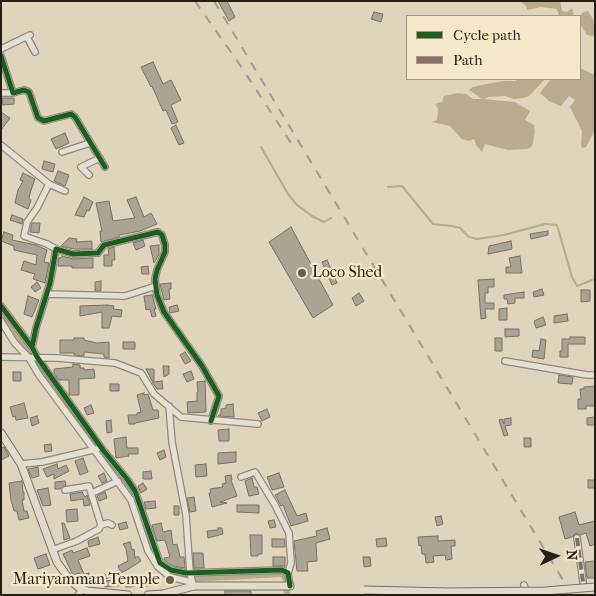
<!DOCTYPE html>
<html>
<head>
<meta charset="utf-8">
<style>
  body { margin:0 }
  #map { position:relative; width:596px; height:596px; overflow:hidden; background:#e0d4bc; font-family:"IM FELL French Canon",serif }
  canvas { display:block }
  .frame { position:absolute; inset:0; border:2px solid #281f14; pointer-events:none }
  .legend { position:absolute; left:406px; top:15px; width:175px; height:65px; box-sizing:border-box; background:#f5e7ca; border:1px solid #a39781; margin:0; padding:6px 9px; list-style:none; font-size:15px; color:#281f14 }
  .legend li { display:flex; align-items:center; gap:10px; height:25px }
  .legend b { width:25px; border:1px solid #a39781 }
  .north { position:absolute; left:531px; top:531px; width:50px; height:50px; -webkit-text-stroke:4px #f5e7ca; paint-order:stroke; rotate:87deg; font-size:14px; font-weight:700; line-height:20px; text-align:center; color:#281f14 }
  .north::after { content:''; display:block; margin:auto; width:18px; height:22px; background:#281f14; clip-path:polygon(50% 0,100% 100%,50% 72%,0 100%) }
</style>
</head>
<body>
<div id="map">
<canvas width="596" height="596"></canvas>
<div class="frame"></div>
<ul class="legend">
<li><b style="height:6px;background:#1b5e20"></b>Cycle path</li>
<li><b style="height:6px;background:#8d6e63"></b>Path</li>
</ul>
<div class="north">N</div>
</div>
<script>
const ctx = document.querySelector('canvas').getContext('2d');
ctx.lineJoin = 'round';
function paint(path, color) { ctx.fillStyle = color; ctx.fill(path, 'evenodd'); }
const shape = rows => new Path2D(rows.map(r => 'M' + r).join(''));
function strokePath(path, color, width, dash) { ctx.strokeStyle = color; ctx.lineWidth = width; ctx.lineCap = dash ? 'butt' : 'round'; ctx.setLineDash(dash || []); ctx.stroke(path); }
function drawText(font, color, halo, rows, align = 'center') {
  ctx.font = font + ' "IM FELL French Canon",serif'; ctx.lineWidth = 4.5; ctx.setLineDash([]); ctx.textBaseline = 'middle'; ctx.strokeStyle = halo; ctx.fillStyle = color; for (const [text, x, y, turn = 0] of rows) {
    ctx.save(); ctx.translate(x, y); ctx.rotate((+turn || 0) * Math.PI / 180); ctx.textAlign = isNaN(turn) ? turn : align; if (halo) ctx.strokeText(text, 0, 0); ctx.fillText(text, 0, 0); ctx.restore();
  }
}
paint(shape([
  [520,1,560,1,562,11,567,12,572,8,574,16,559,16,557,9,541,7,527,10,526,6],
  [588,11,595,22,595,35,592,36,587,35,580,24,581,14,584,12],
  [580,68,595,75,595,130,586,147,582,148,581,145,582,131,570,107,575,100,569,96,561,106,549,101,540,93,551,79,580,79],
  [519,79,545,79,529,96,523,98,514,99,505,96,489,97,484,99,515,102,530,111,525,120,534,125,535,132,532,146,528,149,508,150,485,144,482,152,476,145,474,139,469,141,462,139,450,126,432,122,437,120,438,109,435,104,442,102,444,96,458,93,466,94,473,99,482,99,469,90,473,87,481,85,504,81,515,81]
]), '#bbab8d');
strokePath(shape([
  [261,147,288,194,297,205,312,216,324,222,331,218],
  [388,187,402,186,433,224,452,226,460,228,469,237,477,239,504,235,545,224,557,225,572,277,577,286,595,279]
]), '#bbab8d', 2);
strokePath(shape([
  [1,313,96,445],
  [102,453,127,487,137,504,155,556],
  [163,568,180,577,192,579,282,574,286,579,287,595]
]), '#bbab8d', 6);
const building = shape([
  [218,1,227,1,235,17,229,21,218,1],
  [374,12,383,14,381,22,371,19,374,12],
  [153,62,163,84,171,80,181,100,171,105,178,122,172,124,166,110,163,111,152,86,151,87,141,67,153,62],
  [2,98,14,98,14,104,3,105,2,98],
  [1,112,10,118,1,130,1,112],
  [176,125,184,143,179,145,171,128,176,125],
  [65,133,69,143,56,149,51,139,65,133],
  [44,161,55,164,53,172,42,169,44,161],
  [58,171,69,175,65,186,54,181,58,171],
  [23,173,35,179,31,190,29,198,31,200,28,209,15,203,18,190,23,181,20,180,23,173],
  [84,197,93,202,89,211,87,210,84,217,75,215,84,197],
  [136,197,144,217,151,213,157,224,140,231,119,235,119,237,101,242,100,231,102,231,96,203,109,201,113,221,135,218,127,200,136,197],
  [12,215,23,219,22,224,10,220,12,215],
  [32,223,40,223,39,233,30,232,32,223],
  [291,227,333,305,313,318,269,242,291,227],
  [548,231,548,235,531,239,530,234,548,231],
  [4,232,13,235,12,240,36,245,47,250,44,262,49,263,45,283,33,279,35,274,21,270,24,261,36,265,37,255,14,250,14,246,1,241,4,232],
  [69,238,77,239,76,242,92,241,92,249,74,249,61,246,69,238],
  [143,240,145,246,136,250,133,243,143,240],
  [511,241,512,249,488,254,489,246,511,241],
  [159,245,159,254,154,263,150,246,159,245],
  [114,247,115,260,112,260,112,266,104,266,104,255,109,255,108,249,114,247],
  [62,256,73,259,93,258,93,268,72,268,72,266,58,266,59,258,62,257,62,256],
  [520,256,522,273,506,273,506,267,511,267,509,258,520,256],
  [327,260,337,283,332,285,322,262,327,260],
  [148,266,149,274,142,274,141,267,148,266],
  [494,279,494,287,488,287,488,293,485,293,485,303,494,303,494,309,485,309,486,318,481,319,478,280,494,279],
  [101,281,101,291,95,291,95,282,101,281],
  [37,282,41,288,35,292,31,287,37,282],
  [171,283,171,289,169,289,170,299,164,300,160,284,171,283],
  [542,289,544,295,534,297,533,292,542,289],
  [581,290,590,290,590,301,581,302,581,290],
  [524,292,524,298,515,298,515,303,508,304,507,299,504,299,504,295,524,292],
  [359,293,364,301,356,306,352,298,359,293],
  [152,295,156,309,154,309,156,316,152,317,150,309,146,310,144,296,152,295],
  [28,296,39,300,32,317,24,314,28,296],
  [107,305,114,306,113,309,122,310,121,317,112,316,109,328,102,328,102,312,80,316,80,306,107,305],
  [177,305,179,311,170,313,169,307,177,305],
  [507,308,507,320,499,320,499,309,507,308],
  [567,314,568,321,554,323,554,316,567,314],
  [543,317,546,325,536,328,534,321,543,317],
  [505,329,519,329,519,336,505,337,505,329],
  [570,337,585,337,585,344,568,344,568,357,560,357,560,351,562,351,562,339,570,339,570,337],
  [74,338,84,338,84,340,97,343,109,342,109,358,104,357,104,354,84,352,84,356,74,355,74,353,60,353,60,340,74,340,74,338],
  [495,338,502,338,502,351,495,351,495,338],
  [541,339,546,340,544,359,532,357,533,350,539,351,541,339],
  [123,342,135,342,135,349,123,349,123,342],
  [185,352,191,361,185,364,180,355,185,352],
  [73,364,80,365,80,368,84,368,84,370,94,369,95,378,79,379,79,395,69,395,69,380,59,380,54,373,54,369,73,367,73,364],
  [163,366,169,366,169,374,164,377,163,366],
  [146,369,154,369,154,381,152,381,146,369],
  [191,371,194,379,187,382,183,374,191,371],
  [13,372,21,372,21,381,13,381,13,372],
  [559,375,573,377,572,384,558,383,559,375],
  [162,381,163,389,157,389,152,382,162,381],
  [205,381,206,412,188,413,187,402,197,401,197,392,198,392,197,382,205,381],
  [110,384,119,384,119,391,110,391,110,384],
  [595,386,595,406,586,406,586,409,578,409,578,399,581,399,580,389,584,389,584,387,595,386],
  [144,393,144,395,148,394,153,410,158,410,159,418,135,423,135,424,129,424,128,415,137,415,137,413,141,412,137,395,144,393],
  [24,403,28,418,16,420,15,416,13,417,10,407,24,403],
  [233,404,234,417,218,416,221,414,221,409,226,408,226,405,233,404],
  [91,405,94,413,87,415,84,408,91,405],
  [267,409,270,417,262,421,258,413,267,409],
  [37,416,39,423,32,426,30,418,37,416],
  [595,417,595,425,587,425,587,418,595,417],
  [511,418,511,425,505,426,508,435,504,436,499,420,502,419,504,424,504,419,511,418],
  [111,420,112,432,107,433,106,421,111,420],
  [229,429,229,441,219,441,218,430,229,429],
  [126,437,127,448,138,448,138,454,128,454,129,456,116,458,114,439,126,437],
  [524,438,531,438,531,447,524,447,524,438],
  [51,444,52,451,45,452,44,445,51,444],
  [4,447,9,456,1,460,1,448,4,447],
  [164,450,166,457,160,460,157,453,164,450],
  [236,452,236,462,218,464,218,453,236,452],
  [83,458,88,472,80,475,75,461,83,458],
  [57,464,58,469,66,465,69,471,54,479,54,474,47,477,43,469,57,464],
  [206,464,207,476,196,477,195,465,206,464],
  [38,467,39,476,32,478,28,469,38,467],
  [151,471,152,479,143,479,143,472,151,471],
  [104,473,107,481,102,483,98,476,104,473],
  [279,473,284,487,272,490,267,477,279,473],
  [231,475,232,480,231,480,237,496,220,502,227,503,212,507,209,493,211,493,210,489,223,487,222,484,226,483,225,476,231,475],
  [252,478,254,487,257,487,259,494,249,496,245,481,252,478],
  [588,480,595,480,595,488,588,488,588,480],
  [22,481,23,492,24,492,24,500,22,500,24,511,27,511,29,518,19,520,17,511,14,511,11,500,9,483,22,481],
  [65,481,66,485,60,489,55,489,55,482,65,481],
  [143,483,147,489,141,493,138,486,143,483],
  [48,488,51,505,43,506,37,490,48,488],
  [285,490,297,516,306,513,308,521,291,526,283,505,281,506,275,495,285,490],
  [82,492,85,497,87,495,90,505,84,506,83,499,71,501,70,494,82,492],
  [105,492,107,498,99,501,97,496,105,492],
  [194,497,196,511,190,512,187,498,194,497],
  [155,501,156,508,146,509,144,502,155,501],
  [237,505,259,505,259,513,237,512,237,505],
  [174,506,179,506,179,515,174,515,174,506],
  [77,509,78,521,67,522,66,510,77,509],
  [575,512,579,525,595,521,595,544,590,546,586,533,580,535,576,533,572,537,565,539,559,517,575,512],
  [441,516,443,524,437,526,435,517,441,516],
  [274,520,276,527,270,528,268,521,274,520],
  [126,522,128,528,120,530,118,524,126,522],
  [62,523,64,523,70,538,64,540,62,523],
  [161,523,163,532,171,530,173,545,177,544,180,557,184,557,185,568,173,566,164,560,164,558,170,557,165,540,157,541,152,525,161,523],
  [218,528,222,528,223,534,208,538,207,531,218,530,218,528],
  [327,528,330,539,316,543,317,561,307,562,308,571,297,571,294,541,317,536,316,531,327,528],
  [250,535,262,535,262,554,258,554,258,556,251,556,250,535],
  [438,536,438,541,455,540,455,546,451,546,452,559,446,560,445,555,433,556,434,562,426,563,425,554,422,554,421,545,419,546,418,537,438,536],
  [98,537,100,544,89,547,88,541,98,537],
  [386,538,387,546,377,547,376,539,386,538],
  [272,539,285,539,285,547,272,547,272,539],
  [130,542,132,550,134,549,135,558,138,556,141,561,127,570,103,580,102,576,120,570,118,566,128,561,126,549,123,544,130,542],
  [87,548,90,556,78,560,84,574,89,573,90,583,85,584,81,583,80,573,73,575,63,554,72,550,73,553,87,548],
  [193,553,203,553,204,568,194,568,193,553],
  [46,554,50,565,38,569,34,558,46,554],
  [273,557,285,557,285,566,273,566,273,557],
  [363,557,370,557,371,566,364,567,363,557],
  [595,561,595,578,587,578,585,562,595,561],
  [143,575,145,583,131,587,126,587,125,585,105,587,103,581,134,579,134,578,143,575],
  [157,579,158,585,146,586,145,581,157,579],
  [225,591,251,591,251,595,225,595,225,591]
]);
paint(building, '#aca493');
strokePath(building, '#787063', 1);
const minor = shape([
  [27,37,35,52],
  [1,49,30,35],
  [1,56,13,93,24,90,29,92,38,118,44,121,71,114,75,117,105,167],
  [1,93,13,93],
  [1,145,49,184,65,191],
  [62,152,90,143],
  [89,175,81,167,100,158],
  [49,184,37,208,27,222,24,236,47,244,56,249],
  [47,294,125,296,156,286],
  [1,306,32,347,37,357,103,450,127,479,135,491,160,563,171,570,186,573,282,570,288,573,290,586],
  [1,321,14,342,29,358,39,375,131,500,148,551,158,567,170,577,191,582],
  [32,347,36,328,50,283,56,249,73,254,98,253,104,245,158,232,162,235,165,245,165,252,157,270,155,279,157,295,164,312,202,366,219,396,211,421],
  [1,357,57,358,115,363,141,373,154,394,181,417,258,424],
  [505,361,587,375,595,375],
  [169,406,172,442,186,515,190,573,193,584],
  [21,464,42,462,97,449],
  [241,477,255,472,275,505,289,533,291,563,288,573],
  [65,490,89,486,101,525],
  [92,493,118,481],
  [577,538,583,582],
  [52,550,77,541,99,529,101,525,108,523,112,525],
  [524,585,527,595],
  [78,595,83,589]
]);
const major = shape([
  [1,433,21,464,57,562,69,579,78,587,87,591,128,595],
  [148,595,163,594,194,586,290,586]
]);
strokePath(minor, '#91897a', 8);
strokePath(major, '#787063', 9);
strokePath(minor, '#e6e0d4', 5.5);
strokePath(major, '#e2dbcc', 7);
strokePath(shape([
  [195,1,240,65,293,146],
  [214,1,572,595]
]), '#a39e93', 2, [9, 9]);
const majorBridge = shape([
  [364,590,449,592,545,591,595,587]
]);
strokePath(majorBridge, '#787063', 9, []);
strokePath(majorBridge, '#e2dbcc', 7);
strokePath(shape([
  [577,538,583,582]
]), '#8d6e63', 4, [8, 4]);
strokePath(shape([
  [1,56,13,93,24,90,29,92,38,118,44,121,71,114,75,117,105,167],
  [1,306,32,347,37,357,103,450,127,479,135,491,160,563,171,570,186,573,282,570,288,573,290,586],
  [32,347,36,328,50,283,56,249,73,254,98,253,104,245,158,232,162,235,165,245,165,252,157,270,155,279,157,295,164,312,202,366,219,396,211,421]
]), '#1b5e20', 5);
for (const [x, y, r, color] of [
  [302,273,5,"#685e4f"],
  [170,580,5,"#685e4f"]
]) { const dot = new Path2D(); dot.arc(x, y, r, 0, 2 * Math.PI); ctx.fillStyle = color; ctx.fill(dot); strokePath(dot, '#f5e7ca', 2); }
drawText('16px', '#281f14', '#f5e7ca', [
  ["Loco Shed",312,273],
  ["Mariyamman Temple",160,580,"right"]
], 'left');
</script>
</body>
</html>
